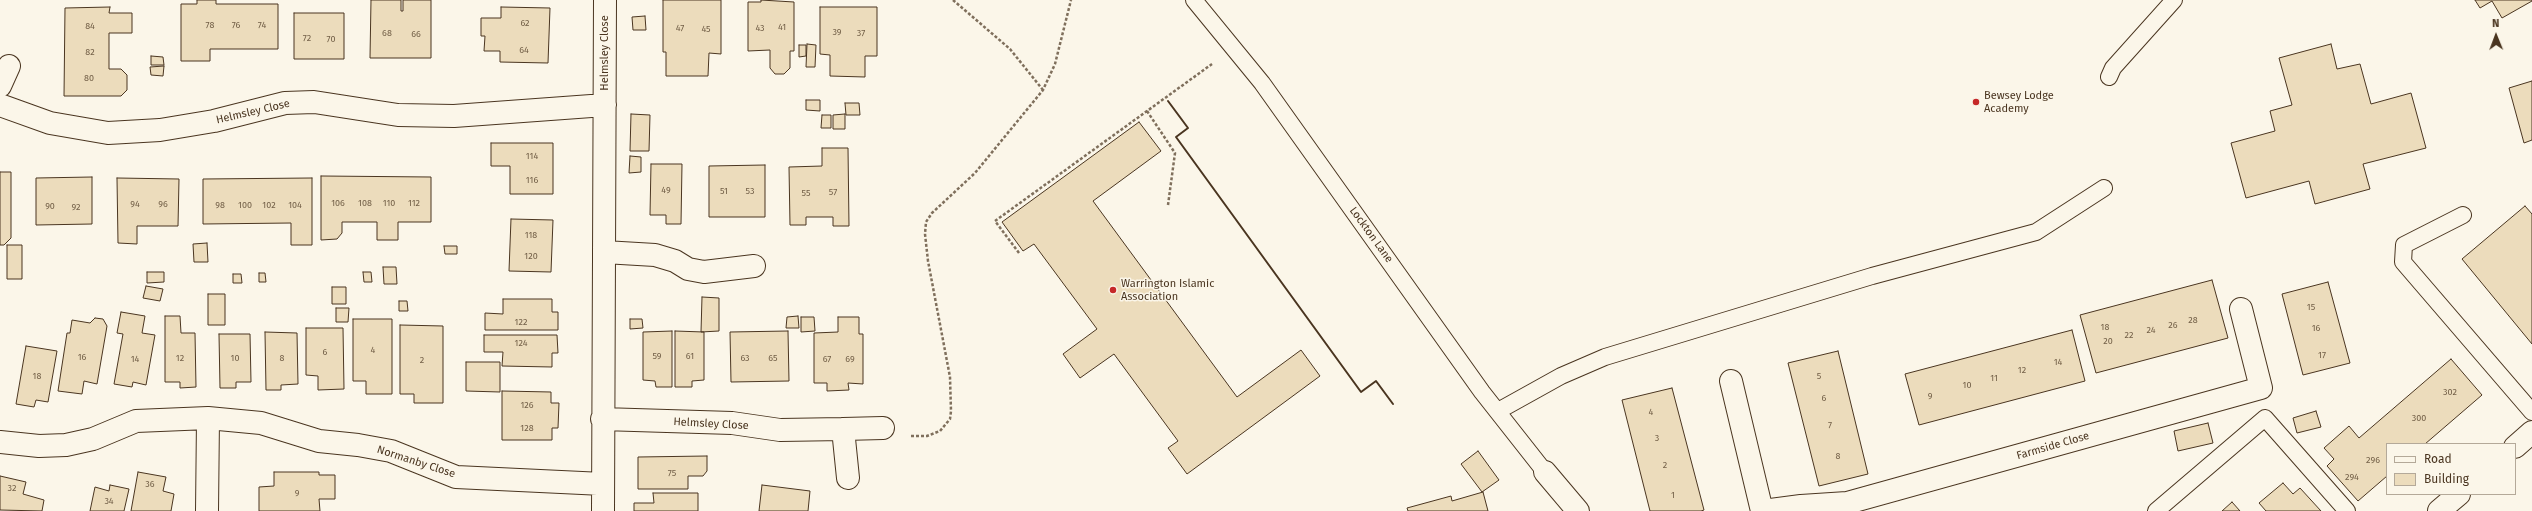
<!DOCTYPE html>
<html>
<head>
<meta charset="utf-8">
<style>
  body { margin:0 }
  #map { position:relative; width:2532px; height:511px; overflow:hidden; background:#fbf6e9; font-family:"Fira Sans",sans-serif }
  canvas { display:block }
  .legend { position:absolute; left:2386px; top:443px; width:130px; height:52px; box-sizing:border-box; background:#fbf6e9; border:1px solid #b4a999; margin:0; padding:5px 7px; list-style:none; font-size:12px; color:#4a3520 }
  .legend li { display:flex; align-items:center; gap:8px; height:20px }
  .legend b { width:20px; border:1px solid #b4a999 }
  .north { position:absolute; left:2476px; top:16px; width:40px; height:40px; -webkit-text-stroke:3px #fbf6e9; paint-order:stroke; rotate:359deg; font-size:11px; font-weight:700; line-height:16px; text-align:center; color:#4a3520 }
  .north::after { content:''; display:block; margin:auto; width:14px; height:18px; background:#4a3520; clip-path:polygon(50% 0,100% 100%,50% 72%,0 100%) }
</style>
</head>
<body>
<div id="map">
<canvas width="2532" height="511"></canvas>
<ul class="legend">
<li><b style="height:5px;background:#fbf6e9"></b>Road</li>
<li><b style="height:11px;background:#ecdcbc"></b>Building</li>
</ul>
<div class="north">N</div>
</div>
<script>
const ctx = document.querySelector('canvas').getContext('2d');
ctx.lineJoin = 'round';
function paint(path, color) { ctx.fillStyle = color; ctx.fill(path, 'evenodd'); }
const shape = rows => new Path2D(rows.map(r => 'M' + r).join(''));
function strokePath(path, color, width, dash) { ctx.strokeStyle = color; ctx.lineWidth = width; ctx.lineCap = dash ? 'butt' : 'round'; ctx.setLineDash(dash || []); ctx.stroke(path); }
function drawText(font, color, halo, rows, align = 'center') {
  ctx.font = font + ' "Fira Sans",sans-serif'; ctx.lineWidth = 3; ctx.setLineDash([]); ctx.textBaseline = 'middle'; ctx.strokeStyle = halo; ctx.fillStyle = color; for (const [text, x, y, turn = 0] of rows) {
    ctx.save(); ctx.translate(x, y); ctx.rotate((+turn || 0) * Math.PI / 180); ctx.textAlign = isNaN(turn) ? turn : align; if (halo) ctx.strokeText(text, 0, 0); ctx.fillText(text, 0, 0); ctx.restore();
  }
}
const building = shape([
  [197,0,216,0,216,4,278,4,278,49,210,49,210,61,181,61,181,4,197,4,197,0],
  [371,0,401,0,401,11,403,11,403,0,431,0,431,58,370,58,371,0],
  [663,0,721,0,721,54,709,53,708,76,666,76,666,52,663,52,663,0],
  [761,0,794,2,794,51,790,51,790,68,784,74,775,74,770,68,770,50,748,51,748,2,761,2,761,0],
  [2475,0,2532,0,2532,1,2502,18,2492,1,2480,8,2475,0],
  [110,7,109,13,132,13,132,33,109,33,109,69,121,69,127,75,127,90,121,96,64,96,65,8,110,7],
  [501,7,550,8,548,63,500,62,500,51,484,51,485,36,481,36,481,18,501,18,501,7],
  [820,7,877,7,877,56,865,56,865,77,830,76,830,55,820,54,820,7],
  [294,13,344,13,344,59,294,59,294,13],
  [645,16,646,30,633,30,632,17,645,16],
  [807,44,816,45,815,67,806,67,807,44],
  [2331,44,2337,69,2360,64,2371,104,2411,93,2426,148,2363,164,2370,189,2315,204,2309,181,2246,198,2231,143,2275,131,2270,111,2292,105,2279,58,2331,44],
  [799,45,806,45,806,56,799,57,799,45],
  [151,56,163,57,164,65,151,65,151,56],
  [164,66,163,76,151,75,150,67,164,66],
  [2532,81,2532,140,2524,143,2509,88,2532,81],
  [806,100,820,100,820,111,806,110,806,100],
  [845,103,859,103,860,115,846,115,845,103],
  [631,114,650,115,649,151,630,151,631,114],
  [845,114,845,129,833,129,833,115,845,114],
  [822,115,831,115,831,128,821,128,822,115],
  [1139,122,1161,151,1093,201,1237,397,1301,350,1320,376,1187,474,1168,448,1178,441,1114,354,1080,378,1063,354,1097,329,1034,244,1023,251,1002,222,1139,122],
  [491,143,553,143,553,194,510,194,510,166,491,166,491,143],
  [822,148,848,148,849,226,833,226,833,217,806,217,806,225,790,225,789,167,822,166,822,148],
  [630,156,641,157,641,172,629,173,630,156],
  [651,164,682,164,681,224,666,224,666,215,650,215,651,164],
  [765,165,765,217,709,217,709,166,765,165],
  [0,172,11,172,11,238,4,245,0,245,0,172],
  [321,176,431,177,431,222,398,222,398,240,377,240,377,222,342,222,342,233,337,239,321,240,321,176],
  [92,177,92,224,36,225,36,178,92,177],
  [117,178,179,179,178,226,137,226,137,244,118,243,117,178],
  [312,178,312,245,291,245,291,223,203,224,203,179,312,178],
  [2525,206,2532,214,2532,344,2462,259,2525,206],
  [511,219,553,220,551,272,509,271,511,219],
  [207,243,208,262,194,262,193,244,207,243],
  [7,245,22,245,22,279,7,279,7,245],
  [444,246,457,246,457,254,445,254,444,246],
  [383,267,396,267,397,284,384,284,383,267],
  [147,272,164,272,164,282,147,283,147,272],
  [363,272,371,272,372,282,364,282,363,272],
  [259,273,265,273,266,282,259,282,259,273],
  [233,274,241,274,242,283,233,283,233,274],
  [2212,280,2228,338,2096,373,2080,315,2212,280],
  [2328,282,2350,363,2303,375,2282,294,2328,282],
  [146,286,163,289,160,301,143,298,146,286],
  [332,287,346,287,346,304,332,304,332,287],
  [208,294,225,294,225,325,208,325,208,294],
  [702,297,719,298,719,331,701,332,702,297],
  [503,299,552,299,552,312,558,312,558,330,485,330,485,313,503,314,503,299],
  [399,301,407,301,408,311,399,311,399,301],
  [336,308,349,308,348,322,336,322,336,308],
  [121,312,145,316,142,333,155,335,146,385,133,382,132,387,114,384,123,334,117,333,121,312],
  [165,316,180,316,181,333,195,333,196,387,180,388,180,382,165,382,165,316],
  [798,316,799,328,786,328,787,317,798,316],
  [801,317,814,317,815,331,801,332,801,317],
  [838,317,859,317,859,334,863,334,863,384,848,383,849,390,827,391,827,383,814,383,814,333,838,332,838,317],
  [95,318,103,319,107,326,97,384,84,381,82,394,58,391,67,333,70,333,72,320,90,323,95,318],
  [353,319,392,319,392,394,366,394,366,381,353,381,353,319],
  [630,319,642,319,643,328,630,329,630,319],
  [400,325,443,326,443,403,414,403,414,394,400,394,400,325],
  [306,328,343,328,344,389,318,390,318,376,306,375,306,328],
  [2072,330,2085,381,1919,425,1905,374,2072,330],
  [672,331,672,387,656,387,655,381,643,380,643,332,672,331],
  [675,331,704,332,704,380,692,381,692,387,675,387,675,331],
  [788,331,789,381,731,382,730,332,788,331],
  [265,332,297,333,298,384,281,385,281,390,266,390,265,332],
  [219,334,250,334,251,382,236,382,236,388,220,388,219,334],
  [484,335,557,335,558,353,552,353,552,367,502,366,503,352,484,352,484,335],
  [26,346,57,351,48,402,36,400,34,407,16,404,26,346],
  [1838,351,1868,474,1819,486,1788,363,1838,351],
  [2451,359,2482,395,2425,444,2387,444,2387,476,2358,501,2327,466,2334,459,2324,448,2349,426,2359,438,2451,359],
  [466,362,500,362,500,392,466,391,466,362],
  [1672,388,1704,510,1701,511,1650,511,1622,400,1672,388],
  [502,391,551,392,551,403,559,403,558,428,552,428,552,440,502,440,502,391],
  [2316,411,2321,427,2297,433,2293,418,2316,411],
  [2208,423,2213,443,2178,451,2174,431,2208,423],
  [1478,451,1499,480,1482,492,1461,464,1478,451],
  [707,456,707,471,703,476,688,476,688,489,638,489,638,457,707,456],
  [138,472,166,477,163,491,174,494,171,511,131,511,138,472],
  [274,472,319,472,319,475,335,475,335,499,319,499,320,511,259,511,259,487,274,486,274,472],
  [0,476,26,482,23,494,44,500,42,511,0,510,0,476],
  [2283,483,2293,494,2300,488,2321,511,2266,511,2259,503,2283,483],
  [110,485,129,489,124,511,90,511,95,487,109,491,110,485],
  [762,485,810,491,808,511,759,511,762,485],
  [1483,492,1488,511,1408,511,1407,508,1451,496,1452,501,1483,492],
  [653,493,698,493,698,511,634,511,634,503,654,503,653,493],
  [2232,502,2240,511,2222,511,2232,502]
]);
paint(building, '#ecdcbc');
strokePath(building, '#4a3520', 1);
const service = shape([
  [1194,0,1262,83,1482,392,1545,472],
  [2109,77,2113,68,2174,0],
  [2463,215,2404,245,2403,262,2532,412],
  [1498,411,1561,376,1605,357,1872,276,2036,232,2104,188],
  [2156,511,2265,418,2347,511]
]);
const minor = shape([
  [0,86,9,66],
  [0,105,50,123,108,133,160,130,214,121,285,103,314,102,398,115,454,116,605,105],
  [604,252,655,255,675,261,688,269,704,272,754,266],
  [1731,381,1762,511],
  [208,418,261,423,319,441,358,445,391,451,456,477,603,484],
  [602,419,732,423,780,430,843,429],
  [0,442,39,446,66,445,93,439,136,421,208,418,207,511],
  [1545,472,1578,511],
  [848,478,843,429,883,428],
  [603,511,605,0],
  [1763,511,1801,506,1847,503,2261,388,2241,309]
]);
const tertiary = shape([
  [2515,447,2532,432],
  [2439,511,2459,494]
]);
strokePath(service, '#4a3520', 18);
strokePath(minor, '#4a3520', 24);
strokePath(tertiary, '#4a3520', 24);
strokePath(shape([
  [953,0,1010,49,1043,90],
  [1147,111,1175,153,1168,205],
  [1019,253,995,221,1212,64],
  [911,436,927,436,940,431,950,419,951,411,950,377,928,261,925,234,926,222,932,213,975,173,1043,90,1055,64,1071,0]
]), '#7f6f5c', 2.5, [3, 2]);
strokePath(service, '#fbf6e9', 16);
strokePath(minor, '#fbf6e9', 22);
strokePath(tertiary, '#fbf6e9', 22);
strokePath(shape([
  [1168,101,1188,128,1176,137,1361,392,1376,381,1393,404]
]), '#4a3520', 2);
for (const [x, y, r, color] of [
  [1976,102,4,"#c62828"],
  [1113,290,4,"#c62828"]
]) { const dot = new Path2D(); dot.arc(x, y, r, 0, 2 * Math.PI); ctx.fillStyle = color; ctx.fill(dot); strokePath(dot, '#fbf6e9', 1.5); }
drawText('9px', '#725f47', null, [
  ["62",525,23],
  ["78",210,25],
  ["76",236,25],
  ["74",262,25],
  ["84",90,26],
  ["41",782,27],
  ["47",680,28],
  ["43",760,28],
  ["45",706,29],
  ["39",837,32],
  ["68",387,33],
  ["37",861,33],
  ["66",416,34],
  ["72",307,38],
  ["70",331,39],
  ["64",524,50],
  ["82",90,52],
  ["80",89,78],
  ["114",532,156],
  ["116",532,180],
  ["49",666,190],
  ["51",724,191],
  ["53",750,191],
  ["57",833,192],
  ["55",806,193],
  ["106",338,203],
  ["108",365,203],
  ["110",389,203],
  ["112",414,203],
  ["94",135,204],
  ["96",163,204],
  ["98",220,205],
  ["100",245,205],
  ["102",269,205],
  ["104",295,205],
  ["90",50,206],
  ["92",76,207],
  ["118",531,235],
  ["120",531,256],
  ["15",2311,307],
  ["28",2193,320],
  ["122",521,322],
  ["26",2173,325],
  ["18",2105,327],
  ["16",2316,328],
  ["24",2151,330],
  ["22",2129,335],
  ["20",2108,341],
  ["124",521,343],
  ["4",373,350],
  ["6",325,352],
  ["17",2322,355],
  ["59",657,356],
  ["61",690,356],
  ["16",82,357],
  ["12",180,358],
  ["10",235,358],
  ["8",282,358],
  ["63",745,358],
  ["65",773,358],
  ["14",135,359],
  ["67",827,359],
  ["69",850,359],
  ["2",422,360],
  ["14",2058,362],
  ["12",2022,370],
  ["18",37,376],
  ["5",1819,376],
  ["11",1994,378],
  ["10",1967,385],
  ["302",2450,392],
  ["9",1930,396],
  ["6",1824,398],
  ["126",527,405],
  ["4",1651,412],
  ["300",2419,418],
  ["7",1830,425],
  ["128",527,428],
  ["3",1657,438],
  ["8",1838,456],
  ["296",2373,460],
  ["2",1665,465],
  ["75",672,473],
  ["294",2352,477],
  ["36",150,484],
  ["32",12,488],
  ["9",297,493],
  ["1",1673,495],
  ["34",109,501]
]);
drawText('11px', '#4a3520', '#fbf6e9', [
  ["Helmsley Close",605,53,-90],
  ["Helmsley Close",253,112,-13],
  ["Lockton Lane",1371,235,54],
  ["Helmsley Close",711,424,3],
  ["Farmside Close",2053,446,-16],
  ["Normanby Close",416,462,18]
]);
drawText('11px', '#4a3520', '#fbf6e9', [
  ["Bewsey Lodge",1984,96],
  ["Academy",1984,109],
  ["Warrington Islamic",1121,284],
  ["Association",1121,297]
], 'left');
</script>
</body>
</html>
